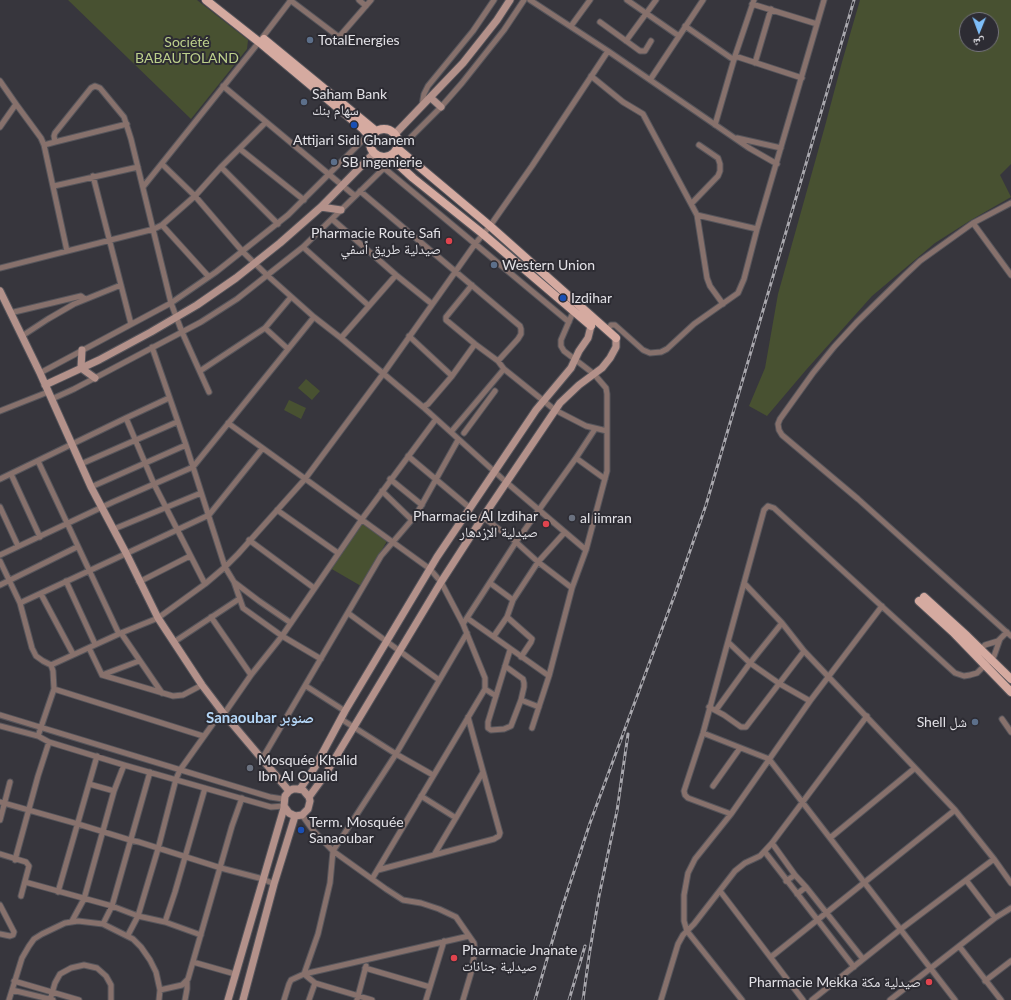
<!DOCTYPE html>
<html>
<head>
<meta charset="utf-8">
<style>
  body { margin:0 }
  #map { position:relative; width:1011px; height:1000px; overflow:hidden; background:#37363d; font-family:Lato,"Noto Naskh Arabic",sans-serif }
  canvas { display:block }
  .north { position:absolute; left:959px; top:12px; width:40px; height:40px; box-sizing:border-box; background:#2d2c33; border:1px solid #75747b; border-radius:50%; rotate:181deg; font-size:11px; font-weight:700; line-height:16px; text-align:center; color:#e2e1e6 }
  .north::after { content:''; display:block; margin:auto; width:14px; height:18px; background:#7ebef9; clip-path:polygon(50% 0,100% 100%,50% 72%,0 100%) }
</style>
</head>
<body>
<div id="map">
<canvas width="1011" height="1000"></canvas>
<div class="north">ش</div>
</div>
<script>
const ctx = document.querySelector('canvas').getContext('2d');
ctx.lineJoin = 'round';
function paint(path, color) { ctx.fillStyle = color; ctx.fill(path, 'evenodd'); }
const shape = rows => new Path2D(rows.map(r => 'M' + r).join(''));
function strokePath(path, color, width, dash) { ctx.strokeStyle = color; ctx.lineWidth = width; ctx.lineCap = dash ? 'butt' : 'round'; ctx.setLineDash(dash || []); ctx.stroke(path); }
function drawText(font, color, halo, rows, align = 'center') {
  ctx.font = font + ' Lato,"Noto Naskh Arabic",sans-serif'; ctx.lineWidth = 4; ctx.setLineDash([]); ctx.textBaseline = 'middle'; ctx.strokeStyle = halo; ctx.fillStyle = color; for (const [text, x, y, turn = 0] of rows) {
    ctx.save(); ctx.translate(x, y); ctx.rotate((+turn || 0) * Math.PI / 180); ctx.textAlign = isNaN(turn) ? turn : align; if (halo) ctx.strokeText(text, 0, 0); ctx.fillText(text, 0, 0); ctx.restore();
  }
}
paint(shape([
  [68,0,197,0,248,40,247,49,191,119],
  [860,0,1011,0,1011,164,1000,175,1011,197,971,220,935,243,872,296,806,370,767,416,749,406,765,368,778,294,825,126,842,62],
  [967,20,991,20,991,44,967,44],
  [306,379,320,391,312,400,298,388],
  [289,400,306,408,301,419,284,410],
  [363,520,387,541,361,586,330,568]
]), '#485131');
const street = shape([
  [290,0,339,37,371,0],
  [359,0,366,6],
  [530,0,608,51,749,148,777,164],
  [627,0,679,36],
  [752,4,817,24],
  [600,22,640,51,645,51,651,41],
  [571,26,590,0],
  [685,26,734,60],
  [626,41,656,0],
  [735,56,802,78],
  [755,63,771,9],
  [591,76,623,102,643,114,697,215,757,229],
  [650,80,703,0],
  [0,81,16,104,0,127],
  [223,86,355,196],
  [16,104,41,138,44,145,67,251],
  [422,105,424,94,428,86,473,31,494,0],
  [715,125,735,56,754,0],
  [411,137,441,107,462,83,504,30,524,0],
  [737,138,781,148],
  [55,142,127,124],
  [44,145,55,142,54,136,55,133,91,88,95,86,100,88,124,117,131,139,171,303,182,332,209,392],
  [240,149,304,200],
  [162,164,195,196,243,252,268,276,314,317,341,338,423,407,506,482,586,550],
  [221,167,278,224],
  [384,168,569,322],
  [93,176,131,324],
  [54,186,138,167],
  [143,187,259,42,291,0],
  [360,191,520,326,521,329,521,334,518,339,498,361],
  [692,203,718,176,720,171,720,164,718,158,699,145],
  [1011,203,973,223,920,261,904,276,857,322,834,347,813,373,780,419,778,424,779,430,782,435,858,499,1011,636],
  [697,215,707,278,710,286,723,304],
  [332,219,396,275,432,304],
  [973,223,1011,275],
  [162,225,209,277],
  [303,247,368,305],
  [0,268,154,229,162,225,195,196,221,167,266,122],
  [472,285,446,317,446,320,475,344,498,361,504,369,555,410,586,426,607,431],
  [10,313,81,296,85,299],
  [265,328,288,349],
  [607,330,611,325,615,325,643,350,650,353,661,352,667,349,694,324,738,293,744,279,757,229,824,0],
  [22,336,48,319,74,304,121,285],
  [409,336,452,376],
  [341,338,396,275],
  [152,347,186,445,225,567,234,582,243,608,282,636,321,659],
  [200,371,265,328,291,297],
  [40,373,171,303,216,272,288,215,368,135],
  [52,399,74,389,201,322,237,299,303,247,382,170,386,164,388,157],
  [423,407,428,404,452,376,475,344],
  [0,411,48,392],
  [126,418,154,484,205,584],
  [228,423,430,569,441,582,463,624,485,678,485,689,372,879],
  [451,432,504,369],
  [464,433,495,391],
  [408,456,470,508],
  [576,458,605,479],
  [38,461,119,634],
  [81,464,177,422],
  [11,474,40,537],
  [0,479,126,418,169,398],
  [390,479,422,505],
  [91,487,186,445],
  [382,491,412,520],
  [0,507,18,546],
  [277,510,338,553],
  [483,517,516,542,538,562,572,588],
  [114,529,201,493],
  [249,540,314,588],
  [0,555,113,502,193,467,314,317],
  [0,561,20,603,32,648,36,656,43,661,51,665,53,671,54,689,38,736],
  [66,581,95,644],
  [139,582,190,556],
  [234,582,259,601,291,623],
  [490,583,513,600],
  [744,583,782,623,804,651,955,810,994,859,1011,883],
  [0,585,77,547],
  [41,594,73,654],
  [20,603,209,515,262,449],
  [348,613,439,680],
  [211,617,251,675],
  [507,617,532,639,531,642,521,657],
  [467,618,549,676],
  [463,624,516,542,576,458,595,429],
  [121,633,162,693],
  [494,636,507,617,513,600,538,562,565,532],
  [174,642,239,599],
  [728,642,750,663,780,684,810,701],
  [89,648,102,675,173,696,183,695,202,685],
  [979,651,985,645,998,641,1007,632],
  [51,665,121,633,158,618,205,584,225,567,238,554,305,479,383,374,475,244,490,226,532,166,608,51],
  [505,666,523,679,524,683,524,687,521,700,511,726,504,729,491,730,488,728,488,722,510,650],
  [102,675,139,661],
  [306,686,345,711],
  [54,689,203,736],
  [485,689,496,696],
  [521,700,539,707],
  [709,707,724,715,741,727,746,727,804,651],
  [716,710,750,663,782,623],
  [224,714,251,675,282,636,362,519,436,419],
  [0,715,217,781,270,797,283,799],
  [341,719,396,754,433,775],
  [1002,719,1011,732],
  [0,726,38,736,49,742,124,765,271,807,284,806],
  [532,728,549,676,572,588,586,550,607,471,607,394,606,388,594,374,564,351,561,346,561,340,574,310],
  [703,733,769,759,955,1000],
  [262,759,381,556,416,515,458,440],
  [89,784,114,791],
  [713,786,740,748],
  [421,796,456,818],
  [0,802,78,824,130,840,139,842,221,868,263,879,274,884],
  [731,814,688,798,685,795,684,791,703,733,744,583,764,510,768,506,774,508,955,673,964,676,970,675,977,673,994,656,1000,639],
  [302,815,312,829,333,851,386,889,403,900,421,903,439,909,456,917,474,943,475,951,471,973,463,1000],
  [0,820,10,782],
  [830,838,915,768],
  [772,843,795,875],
  [765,852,854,967],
  [0,854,26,862,29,866,21,896],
  [434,855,483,772],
  [15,860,38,776,49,742],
  [378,870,494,839,499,836,500,833,468,717],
  [966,880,995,918],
  [786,881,795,875,806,887],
  [25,882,112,906,138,916,165,922,201,935],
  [720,891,803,1000],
  [58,892,97,756],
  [797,894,806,887,863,959],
  [0,905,14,932,13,935,10,936,0,934],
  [72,921,84,899,114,791,124,765],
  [165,922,175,892,205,788],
  [103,924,112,906,150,772],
  [128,935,138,916,158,849,176,779,180,770,222,711],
  [959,946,1001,1000],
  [771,957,955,810],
  [193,962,235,974],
  [365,968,430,987],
  [14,981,79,1000],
  [985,981,1011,961],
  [12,990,53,1000],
  [160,990,182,985,188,979,232,826,242,798],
  [9,1000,22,958,29,946,34,939,42,934,65,923,78,921,103,924,133,939,141,947,150,960,156,972,160,990,159,1000],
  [50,1000,55,983,60,974,71,968,84,965,97,968,106,976,111,985,111,1000],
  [185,1000,187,989,187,982],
  [284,1000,289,984,291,980,304,974,469,936],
  [309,1000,315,983],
  [357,1000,366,966],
  [372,1000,315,983,304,974,318,934,330,883,333,851,396,754,467,633],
  [426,1000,444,941],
  [661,1000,678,944,683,935,694,924,735,871,745,863,760,856,772,843,867,716],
  [742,1000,687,931,684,921,684,895,688,873,695,859,731,814,810,701,882,606],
  [812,1000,901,929,994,859],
  [890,1000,995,918,1011,908]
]);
const secondary = shape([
  [431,98,441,107],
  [395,134,463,63,497,20,510,0],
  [321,207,341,210],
  [0,291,40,373,91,487,126,553,158,618,202,685,224,714,289,791],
  [82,350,81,368,95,378],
  [45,385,99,360,151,332,197,305,236,278,280,243,321,207,374,153],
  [300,789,315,767,345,711,437,557,536,410,571,368,579,351,588,338,591,326],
  [309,797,303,790,297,789,293,789,289,791,285,796,284,806,289,813,295,816,302,815,308,809,310,801,309,797,325,775,441,582,483,517,560,403,579,385,602,368,610,358,616,347,616,338],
  [228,1000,284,808],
  [243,1000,274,884,295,816]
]);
const primary = shape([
  [206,0,259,42,363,129,371,138],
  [264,39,376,131],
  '370 143a14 14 0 1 1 28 0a14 14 0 1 1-28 0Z',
  [397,148,490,226,616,338],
  [389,156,413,178,483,234,591,326],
  [924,597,967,636,1011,679],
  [919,601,953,632,1011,692]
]);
strokePath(street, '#56555b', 7);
strokePath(secondary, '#56555b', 9);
strokePath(primary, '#56555b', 10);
strokePath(street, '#87716c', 5);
strokePath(secondary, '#b3918a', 7);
strokePath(primary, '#d5aaa0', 8);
const rail = shape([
  [535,1000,562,908,590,823,675,594,706,505,854,0],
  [569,1000,585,946],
  [583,1000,589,956,599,896,617,811,628,734]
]);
strokePath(rail, '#a9a8ae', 3);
strokePath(rail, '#2d2c33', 1.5, [4.5]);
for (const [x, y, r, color] of [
  [310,40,4,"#5c6f8a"],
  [304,102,4,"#5c6f8a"],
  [354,125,4,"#1a4fb4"],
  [334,162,4,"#5c6f8a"],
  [449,241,4,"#e0444e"],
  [494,265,4,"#5c6f8a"],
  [563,298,4,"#1a4fb4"],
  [572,518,4,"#6b7280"],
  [546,524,4,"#e0444e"],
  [975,722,4,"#5c6f8a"],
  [250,768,4,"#6b7280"],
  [301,830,4,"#1a4fb4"],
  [454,958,4,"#e0444e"],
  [929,982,4,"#e0444e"]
]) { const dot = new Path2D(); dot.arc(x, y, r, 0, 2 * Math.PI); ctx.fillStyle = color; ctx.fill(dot); strokePath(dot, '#2d2c33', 1.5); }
drawText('14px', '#e2e1e6', '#2d2c33', [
  ["TotalEnergies",318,40],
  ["Saham Bank",312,94],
  ["سهام بنك",312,110],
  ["Attijari Sidi Ghanem",354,140,"center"],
  ["SB ingenierie",342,162],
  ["Pharmacie Route Safi",441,233,"right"],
  ["صيدلية طريق اًسفي",441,249,"right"],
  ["Western Union",502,265],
  ["Izdihar",571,298],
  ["Pharmacie Al Izdihar",538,516,"right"],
  ["صيدلية الإزدهار",538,532,"right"],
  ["al iimran",580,518],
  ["Shell شل",967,722,"right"],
  ["Mosquée Khalid",258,760],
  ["Ibn Al Oualid",258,776],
  ["Term. Mosquée",309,822],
  ["Sanaoubar",309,838],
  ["Pharmacie Jnanate",462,950],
  ["صيدلية جنانات",462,966],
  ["Pharmacie Mekka صيدلية مكة",921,982,"right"]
], 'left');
drawText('14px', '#bccf8b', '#2d2c33', [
  ["Société",187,42],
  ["BABAUTOLAND",187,58]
]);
drawText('bold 15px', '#b4d7f8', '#2d2c33', [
  ["Sanaoubar صنوبر",260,718]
]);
</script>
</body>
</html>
